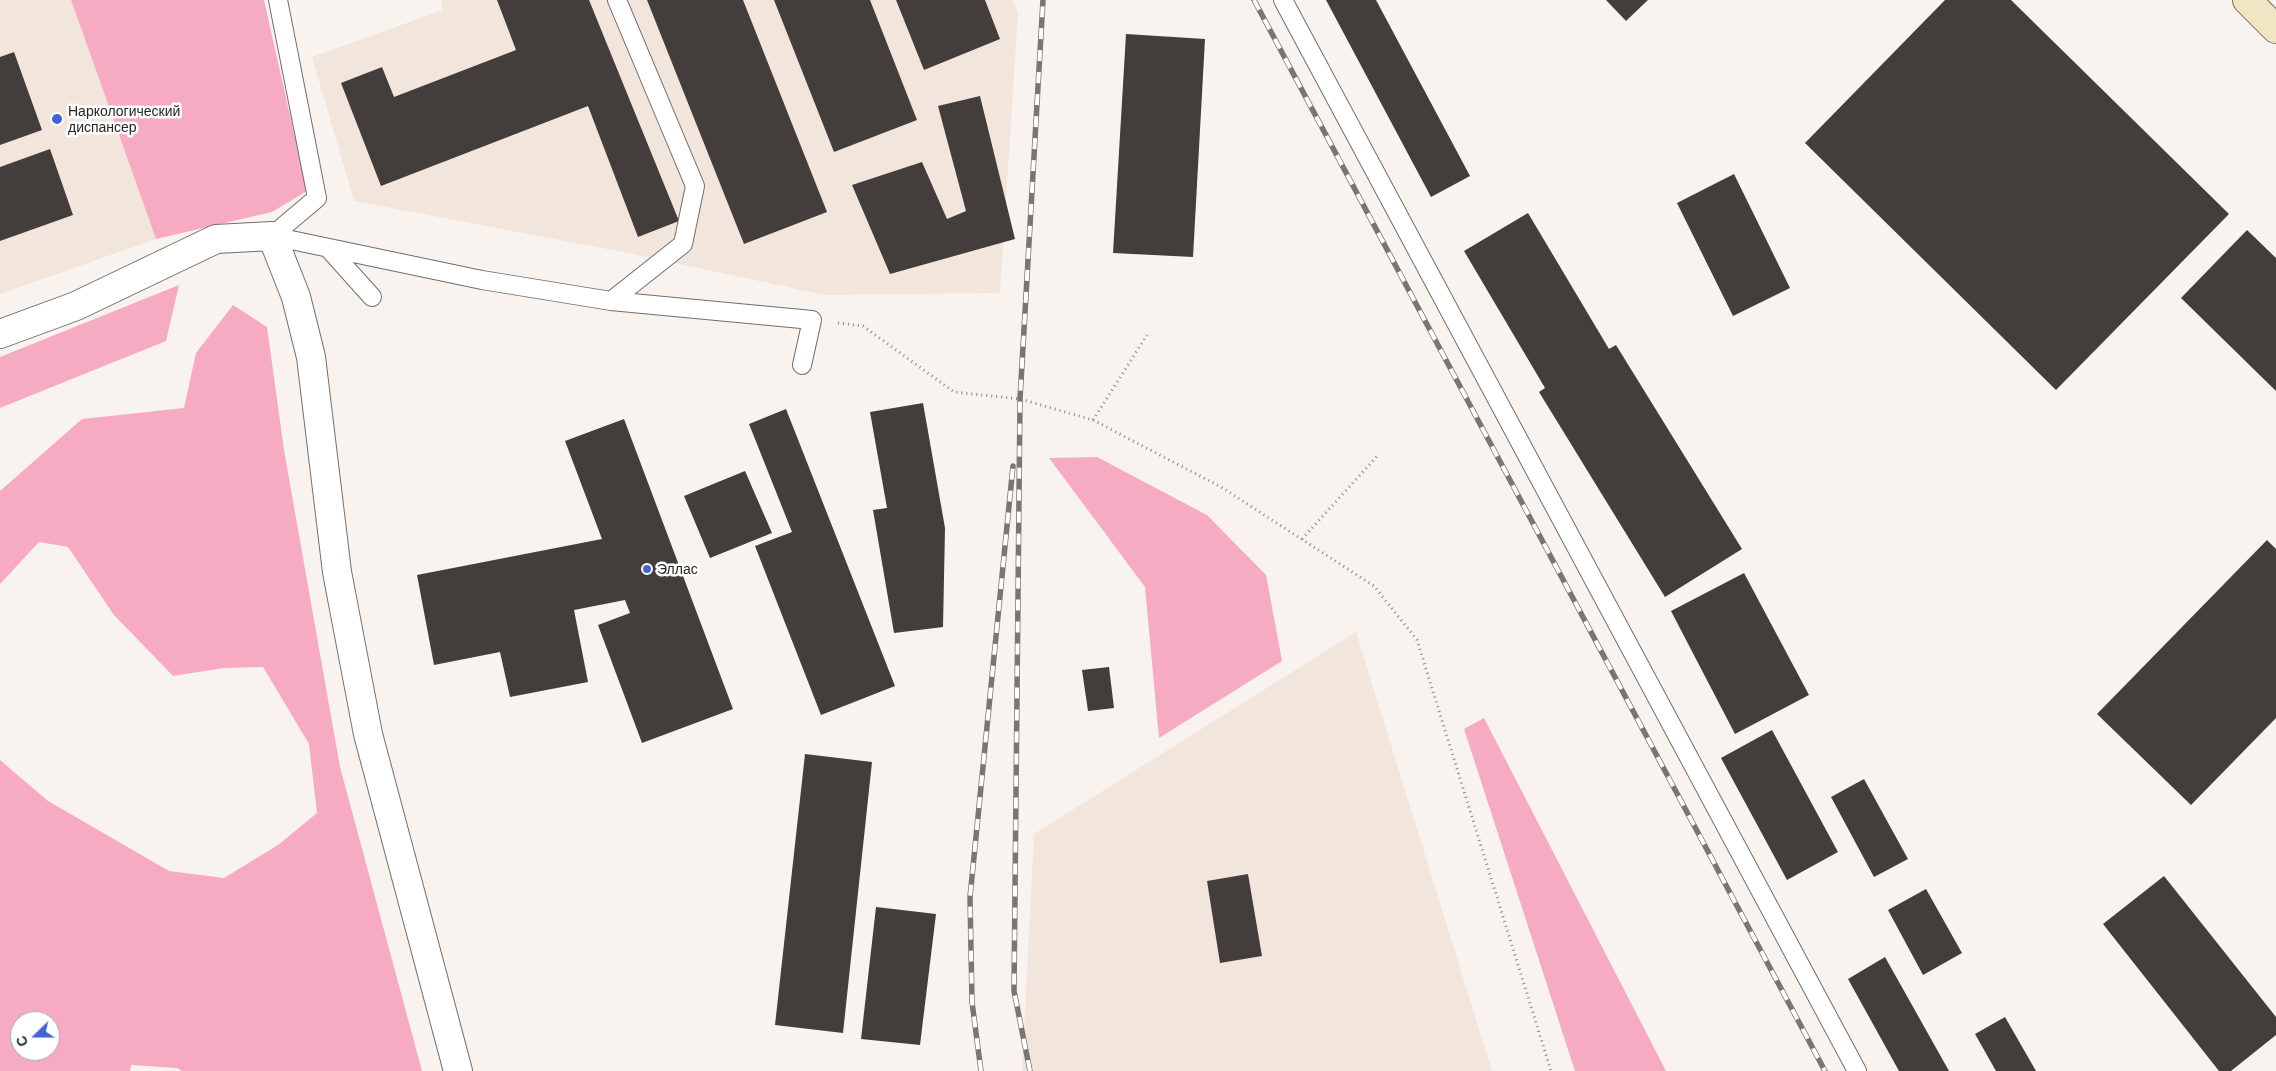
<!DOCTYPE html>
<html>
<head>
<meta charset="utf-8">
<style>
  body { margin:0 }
  #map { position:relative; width:2276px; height:1071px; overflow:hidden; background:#f8f3ee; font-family:Barlow,sans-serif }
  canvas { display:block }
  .north { position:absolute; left:10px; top:1011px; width:50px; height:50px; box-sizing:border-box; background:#fff; border:1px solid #a9a8a7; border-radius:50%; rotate:248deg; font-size:14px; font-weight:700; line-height:20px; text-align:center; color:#272524 }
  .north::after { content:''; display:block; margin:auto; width:18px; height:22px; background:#4363d5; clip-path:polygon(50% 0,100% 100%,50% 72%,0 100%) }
</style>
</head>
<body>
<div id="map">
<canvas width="2276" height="1071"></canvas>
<div class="north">С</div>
</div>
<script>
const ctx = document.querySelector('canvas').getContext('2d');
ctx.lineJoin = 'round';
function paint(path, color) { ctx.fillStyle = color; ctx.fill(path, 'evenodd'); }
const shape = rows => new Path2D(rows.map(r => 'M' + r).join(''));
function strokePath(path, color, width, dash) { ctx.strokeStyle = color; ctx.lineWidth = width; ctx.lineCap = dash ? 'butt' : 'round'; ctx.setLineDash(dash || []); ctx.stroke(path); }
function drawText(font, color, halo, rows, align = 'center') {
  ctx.font = font + ' Barlow,sans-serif'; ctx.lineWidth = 5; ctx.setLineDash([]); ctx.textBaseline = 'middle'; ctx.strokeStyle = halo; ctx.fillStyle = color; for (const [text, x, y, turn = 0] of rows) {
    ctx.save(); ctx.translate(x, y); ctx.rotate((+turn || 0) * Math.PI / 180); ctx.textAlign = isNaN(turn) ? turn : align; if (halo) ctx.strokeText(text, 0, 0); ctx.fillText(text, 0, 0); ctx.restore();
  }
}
paint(shape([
  [0,0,71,0,156,239,0,294],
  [441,0,1013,0,1018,14,1000,293,825,295,623,252,354,201,312,57,443,10],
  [1356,632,1492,1071,1022,1071,1034,834]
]), '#f2e6dc');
paint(shape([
  [71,0,264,0,307,191,272,212,156,239],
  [179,285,166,341,0,408,0,357],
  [233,305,267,327,284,450,340,767,422,1071,182,1071,177,1068,131,1065,130,1071,0,1071,0,760,48,801,169,871,224,878,278,845,317,813,309,744,263,667,224,668,173,676,114,615,68,547,39,542,0,584,0,491,82,419,184,408,196,353],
  [20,1021,50,1021,50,1051,20,1051],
  [1097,457,1207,515,1266,575,1282,661,1159,738,1145,587,1049,458],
  [1484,718,1666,1071,1575,1071,1464,729]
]), '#f7abc2');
paint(shape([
  [497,0,589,0,679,221,638,237,588,106,381,186,341,83,382,67,394,97,516,50],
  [647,0,743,0,827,212,744,244],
  [774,0,870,0,917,120,834,152],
  [896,0,985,0,1000,39,924,70],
  [1326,0,1376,0,1470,176,1431,197],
  [1606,0,1648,0,1626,21],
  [1945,0,2011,0,2229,214,2056,390,1805,143],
  [1126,34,1205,39,1193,257,1113,253],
  [14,52,42,130,0,145,0,57],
  [980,96,1015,239,890,274,852,185,922,162,947,219,966,211,938,106],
  [50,149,73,215,0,241,0,167],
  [1734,174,1790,288,1733,316,1677,203],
  [1528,213,1609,349,1616,345,1742,549,1665,597,1539,392,1545,388,1464,251],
  [2247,230,2276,258,2276,391,2181,298],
  [923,403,945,528,943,627,894,633,873,510,887,508,870,412],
  [786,409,895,686,821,715,755,546,792,532,749,424],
  [624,419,733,709,642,743,598,625,630,613,625,600,574,610,588,682,510,697,500,652,434,665,417,575,602,539,565,441],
  [745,471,772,533,710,558,684,496],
  [2267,540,2276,549,2276,718,2191,805,2097,714],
  [1744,573,1809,695,1735,734,1671,611],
  [1109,667,1114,708,1088,711,1082,670],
  [1772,730,1838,852,1787,880,1721,758],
  [805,754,872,762,843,1033,775,1025],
  [1864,779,1908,859,1874,877,1831,797],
  [1248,874,1262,956,1220,963,1207,881],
  [2164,876,2276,1017,2276,1035,2231,1071,2219,1071,2103,924],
  [1926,889,1962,953,1923,975,1888,910],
  [876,907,936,914,920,1045,861,1039],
  [1885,957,1949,1071,1899,1071,1848,979],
  [2005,1017,2036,1071,1996,1071,1975,1034]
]), '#433d3c');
const service = shape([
  [1283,0,1857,1071],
  [272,236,482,280,611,301,812,320,802,365],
  [272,236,317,198,278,0],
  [328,248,372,297],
  [611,301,683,244,695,186,617,0]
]);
const minor = shape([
  [0,334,76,306,216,239,272,236,296,297,311,357,337,572,368,734,458,1071]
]);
const secondary = shape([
  [2247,0,2276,29]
]);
strokePath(service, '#726e6a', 20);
strokePath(minor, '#726e6a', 30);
strokePath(secondary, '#726e6a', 30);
strokePath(shape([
  [838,323,863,326,954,392,1020,399,1093,420,1221,487,1374,586,1417,640,1551,1071],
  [1093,420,1147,335],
  [1302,539,1379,454]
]), '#8b8784', 3, [1, 4]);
strokePath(service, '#fff', 18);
strokePath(minor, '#fff', 28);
strokePath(secondary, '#f0e6c4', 28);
const rail = shape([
  [1254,0,1825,1071],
  [981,1071,972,1002,970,897,1013,466],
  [1030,1071,1014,991,1020,399,1043,0]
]);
strokePath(rail, '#787573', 5.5);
strokePath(rail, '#fff', 4, [11]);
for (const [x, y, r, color] of [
  [57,119,6,"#4363d5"],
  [647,569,5,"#4363d5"]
]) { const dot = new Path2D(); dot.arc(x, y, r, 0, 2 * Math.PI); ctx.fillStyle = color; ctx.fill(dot); strokePath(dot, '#fff', 2); }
drawText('14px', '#272524', '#fff', [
  ["Наркологический",68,111],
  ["диспансер",68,127],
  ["Эллас",657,569]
], 'left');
</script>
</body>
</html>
